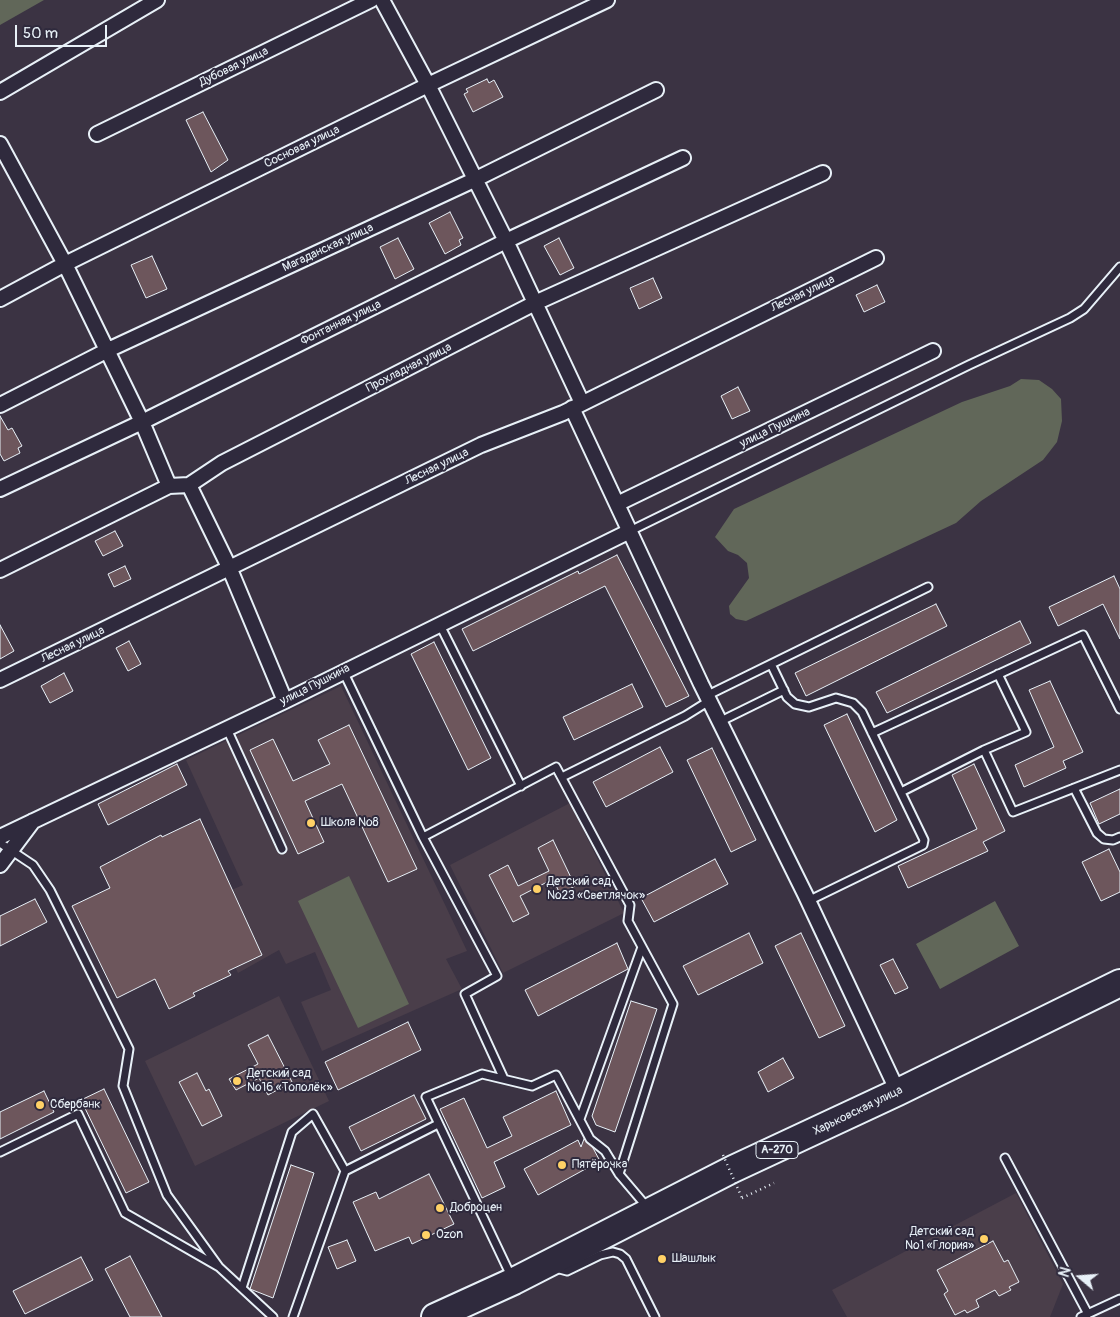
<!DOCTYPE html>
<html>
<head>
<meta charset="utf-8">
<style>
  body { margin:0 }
  #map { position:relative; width:1120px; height:1317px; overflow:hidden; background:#3b3343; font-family:Pangolin,sans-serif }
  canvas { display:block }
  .north { position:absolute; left:1055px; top:1252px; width:50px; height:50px; -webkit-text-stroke:4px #2f2a3d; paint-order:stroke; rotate:288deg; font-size:14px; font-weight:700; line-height:20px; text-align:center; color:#e8f1f8 }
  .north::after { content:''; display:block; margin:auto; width:18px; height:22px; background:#e8f1f8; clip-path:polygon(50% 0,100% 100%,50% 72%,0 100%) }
  .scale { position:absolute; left:15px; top:25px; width:92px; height:22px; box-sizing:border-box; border:2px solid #e8f1f8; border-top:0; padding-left:6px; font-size:15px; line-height:18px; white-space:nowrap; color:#e8f1f8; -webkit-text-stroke:4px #2f2a3d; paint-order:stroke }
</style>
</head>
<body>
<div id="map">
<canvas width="1120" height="1317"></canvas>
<div class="north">N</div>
<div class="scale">50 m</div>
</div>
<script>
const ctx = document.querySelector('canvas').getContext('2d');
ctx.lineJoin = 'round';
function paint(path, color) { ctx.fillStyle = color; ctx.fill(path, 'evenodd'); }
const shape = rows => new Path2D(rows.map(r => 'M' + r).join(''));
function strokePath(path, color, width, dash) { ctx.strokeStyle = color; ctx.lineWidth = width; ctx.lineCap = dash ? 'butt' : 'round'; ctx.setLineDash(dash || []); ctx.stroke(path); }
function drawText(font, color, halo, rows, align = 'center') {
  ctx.font = font + ' Pangolin,sans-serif'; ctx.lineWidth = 4; ctx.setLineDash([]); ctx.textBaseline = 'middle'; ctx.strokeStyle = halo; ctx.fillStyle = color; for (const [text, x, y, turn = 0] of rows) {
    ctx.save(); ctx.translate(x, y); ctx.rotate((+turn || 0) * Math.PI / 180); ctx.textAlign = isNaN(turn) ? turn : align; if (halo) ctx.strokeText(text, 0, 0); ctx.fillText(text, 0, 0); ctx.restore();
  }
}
paint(shape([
  [341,686,467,951,446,959,462,989,322,1051,301,1002,331,990,315,952,286,964,279,950,238,973,204,902,243,885,186,760],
  [570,803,624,913,503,973,450,865],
  [279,996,329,1101,195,1166,145,1061],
  [1016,1193,1063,1284,1050,1317,847,1317,832,1290]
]), '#4a3e4a');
paint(shape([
  [0,0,44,0,0,25],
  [1021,379,1039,380,1052,389,1061,399,1062,421,1057,442,1043,460,981,501,956,523,746,621,736,619,730,614,729,606,749,578,747,563,738,555,728,551,715,537,734,509,962,402,1010,386],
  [349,876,409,1004,358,1028,298,901],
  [995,901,1019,946,940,989,916,944]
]), '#616759');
const building = shape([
  [487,79,489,83,494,80,503,97,473,112,464,94,468,92,466,89,487,79],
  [203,112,228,160,211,172,186,120,203,112],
  [450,212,463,238,459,240,461,245,445,254,429,223,450,212],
  [398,238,414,269,395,279,380,247,398,238],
  [559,238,574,268,560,275,544,246,559,238],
  [152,256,167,289,146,298,131,265,152,256],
  [653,278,662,298,639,309,630,288,653,278],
  [877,285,885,302,864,312,856,295,877,285],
  [738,387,750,411,732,419,721,396,738,387],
  [0,416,8,430,12,428,22,446,18,448,20,453,4,461,0,454,0,416],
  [115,531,123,546,103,556,95,541,115,531],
  [617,555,689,696,666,707,605,586,473,651,462,629,578,571,579,574,617,555],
  [125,566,131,579,114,587,108,574,125,566],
  [1114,576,1120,589,1120,639,1103,604,1058,626,1049,607,1114,576],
  [936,604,947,626,806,696,795,673,936,604],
  [1020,621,1031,643,887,713,876,692,1020,621],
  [0,625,14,651,0,659,0,625],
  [129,641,141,664,128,671,116,648,129,641],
  [434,642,491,758,468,770,411,654,434,642],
  [64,673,73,691,50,703,41,686,64,673],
  [1050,681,1083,752,1063,761,1066,768,1024,787,1015,765,1054,747,1029,690,1050,681],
  [632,684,643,707,574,740,563,717,632,684],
  [847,714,897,820,875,832,824,725,847,714],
  [349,725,417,869,388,882,342,784,305,801,324,842,298,854,250,750,273,739,293,781,330,764,318,740,349,725],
  [660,747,673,772,606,807,593,782,660,747],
  [712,748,756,840,731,852,687,760,712,748],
  [177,764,187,785,108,825,98,804,177,764],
  [974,764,1005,831,983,842,988,851,908,888,898,866,977,829,952,775,974,764],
  [1120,789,1120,814,1099,824,1090,803,1120,789],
  [200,819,262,955,228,971,231,975,193,993,195,996,169,1009,155,979,117,998,72,906,110,888,100,867,161,835,162,837,200,819],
  [553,840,575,886,560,894,553,879,520,896,529,914,513,922,489,875,508,865,518,886,549,871,538,848,553,840],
  [1109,849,1120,872,1120,892,1101,901,1082,862,1109,849],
  [715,859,728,884,654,922,641,898,715,859],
  [35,899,47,922,0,946,0,916,35,899],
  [749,933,763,963,698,995,683,966,749,933],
  [801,933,845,1026,819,1038,775,946,801,933],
  [617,943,628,969,538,1016,525,990,617,943],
  [893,959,908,988,895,994,880,965,893,959],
  [631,1001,657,1009,615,1132,596,1125,592,1116,631,1001],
  [408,1022,421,1050,338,1090,325,1062,408,1022],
  [268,1035,292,1082,268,1095,259,1078,236,1090,229,1079,258,1064,248,1045,268,1035],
  [783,1058,794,1078,768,1092,758,1072,783,1058],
  [197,1073,206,1091,209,1089,222,1116,202,1126,179,1082,197,1073],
  [104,1089,149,1182,126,1193,81,1100,104,1089],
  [44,1091,54,1112,0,1139,0,1112,44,1091],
  [556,1091,571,1125,494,1162,505,1187,482,1198,440,1109,464,1098,487,1148,512,1136,503,1117,556,1091],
  [414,1095,426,1119,361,1151,349,1127,414,1095],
  [584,1139,593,1148,600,1161,538,1195,524,1169,578,1140,581,1147,584,1139],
  [291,1165,314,1173,273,1298,250,1289,291,1165],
  [429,1174,454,1224,412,1244,409,1237,375,1251,353,1202,376,1192,379,1199,429,1174],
  [347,1240,356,1261,337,1269,328,1247,347,1240],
  [993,1241,1004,1262,1008,1260,1019,1282,1009,1287,1011,1290,999,1296,995,1290,976,1300,979,1307,967,1313,965,1310,955,1315,944,1294,948,1291,937,1270,993,1241],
  [130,1256,162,1317,130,1317,105,1269,130,1256],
  [81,1257,93,1280,25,1314,13,1291,81,1257]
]);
paint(building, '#6d565c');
strokePath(building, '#e8f1f8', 1);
const lane = shape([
  [630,531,969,365,1070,318,1084,309,1120,267],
  [439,623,521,786],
  [771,664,787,697,795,704,809,707,836,698,853,703,862,712,924,840,923,845,808,901],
  [343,671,423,837],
  [706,696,928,587],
  [719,722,784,690],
  [227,729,282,849],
  [872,733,1083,635,1120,709],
  [984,750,1013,812,1120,770],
  [562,777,685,716,709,701],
  [1074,788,1097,833,1104,839,1113,840,1120,837],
  [901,792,984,750,1026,732,998,674],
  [0,843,33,865,50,890,129,1049,123,1086,167,1195,219,1267],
  [504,1079,465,994,497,976,423,837,556,767,630,905,628,921,673,1004,619,1174],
  [580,1119,642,947],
  [0,1152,78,1114,125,1213,219,1267,273,1317],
  [1005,1158,1088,1314],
  [556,1268,567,1271,600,1255,613,1252,620,1254,626,1259,655,1317],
  [511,1276,426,1097,482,1074,532,1086,556,1075,590,1139,605,1151,619,1174,647,1207],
  [242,1288,292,1132,313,1114,345,1171],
  [293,1317,345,1171,438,1124],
  [1081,1317,1120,1299]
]);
const street = shape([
  [382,0,428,85,506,241,582,403],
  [0,92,157,0],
  [97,134,371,0],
  [0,144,65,264,142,422,169,486],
  [0,299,65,264,428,85,607,0],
  [0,405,108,350,474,180,656,90],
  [572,408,701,684,805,894,898,1092],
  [189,485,229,567,285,701],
  [0,489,142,422,506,241,683,158],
  [617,504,933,351],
  [0,570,169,486,189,485,222,463,535,303,823,173],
  [0,680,481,445,563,413,876,258],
  [0,837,285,701,630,531],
  [0,865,33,821]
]);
const highway = shape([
  [435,1317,514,1281,733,1169,898,1092,1120,983]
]);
strokePath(lane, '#e8f1f8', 11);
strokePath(street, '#e8f1f8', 18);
strokePath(highway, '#e8f1f8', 30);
strokePath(shape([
  [742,1198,774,1183]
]), '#e8f1f8', 2.5, [1, 4]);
strokePath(lane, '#2f2a3d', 7);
strokePath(street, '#2f2a3d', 14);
strokePath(highway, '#2f2a3d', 26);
strokePath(shape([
  [723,1155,742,1198]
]), '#e8f1f8', 2.5, [1, 4]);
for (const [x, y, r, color] of [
  [311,823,5,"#ffd166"],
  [537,889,5,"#ffd166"],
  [237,1081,5,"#ffd166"],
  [40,1105,5,"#ffd166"],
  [562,1165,5,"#ffd166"],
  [440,1208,5,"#ffd166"],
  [426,1235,5,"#ffd166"],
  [984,1239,5,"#ffd166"],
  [662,1259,5,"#ffd166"]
]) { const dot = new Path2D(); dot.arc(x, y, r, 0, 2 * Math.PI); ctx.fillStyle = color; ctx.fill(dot); strokePath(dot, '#2f2a3d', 2); }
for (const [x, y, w] of [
  [777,1150,42]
]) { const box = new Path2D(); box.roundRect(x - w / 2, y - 8.5, w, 17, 4); ctx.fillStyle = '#2f2a3d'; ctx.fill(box); strokePath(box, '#e8f1f8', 1); }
drawText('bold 11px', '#e8f1f8', null, [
  ["А-270",777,1150]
]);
drawText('12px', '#e8f1f8', '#2f2a3d', [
  ["Дубовая улица",234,67,-26],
  ["Сосновая улица",302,147,-26],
  ["Магаданская улица",328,248,-25],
  ["Лесная улица",803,294,-26],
  ["Фонтанная улица",341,323,-26],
  ["Прохладная улица",409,368,-27],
  ["улица Пушкина",775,428,-26],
  ["Лесная улица",437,467,-26],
  ["Лесная улица",73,645,-26],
  ["улица Пушкина",315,685,-27],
  ["Харьковская улица",858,1111,-26]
]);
drawText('12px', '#e8f1f8', '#2f2a3d', [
  ["Школа №8",321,823],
  ["Детский сад",547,882],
  ["№23 «Светлячок»",547,896],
  ["Детский сад",247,1074],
  ["№16 «Тополёк»",247,1088],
  ["Сбербанк",50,1105],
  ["Пятёрочка",572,1165],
  ["Доброцен",450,1208],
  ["Детский сад",974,1232,"right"],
  ["№1 «Глория»",974,1246,"right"],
  ["Ozon",436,1235],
  ["Шашлык",672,1259]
], 'left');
</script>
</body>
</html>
